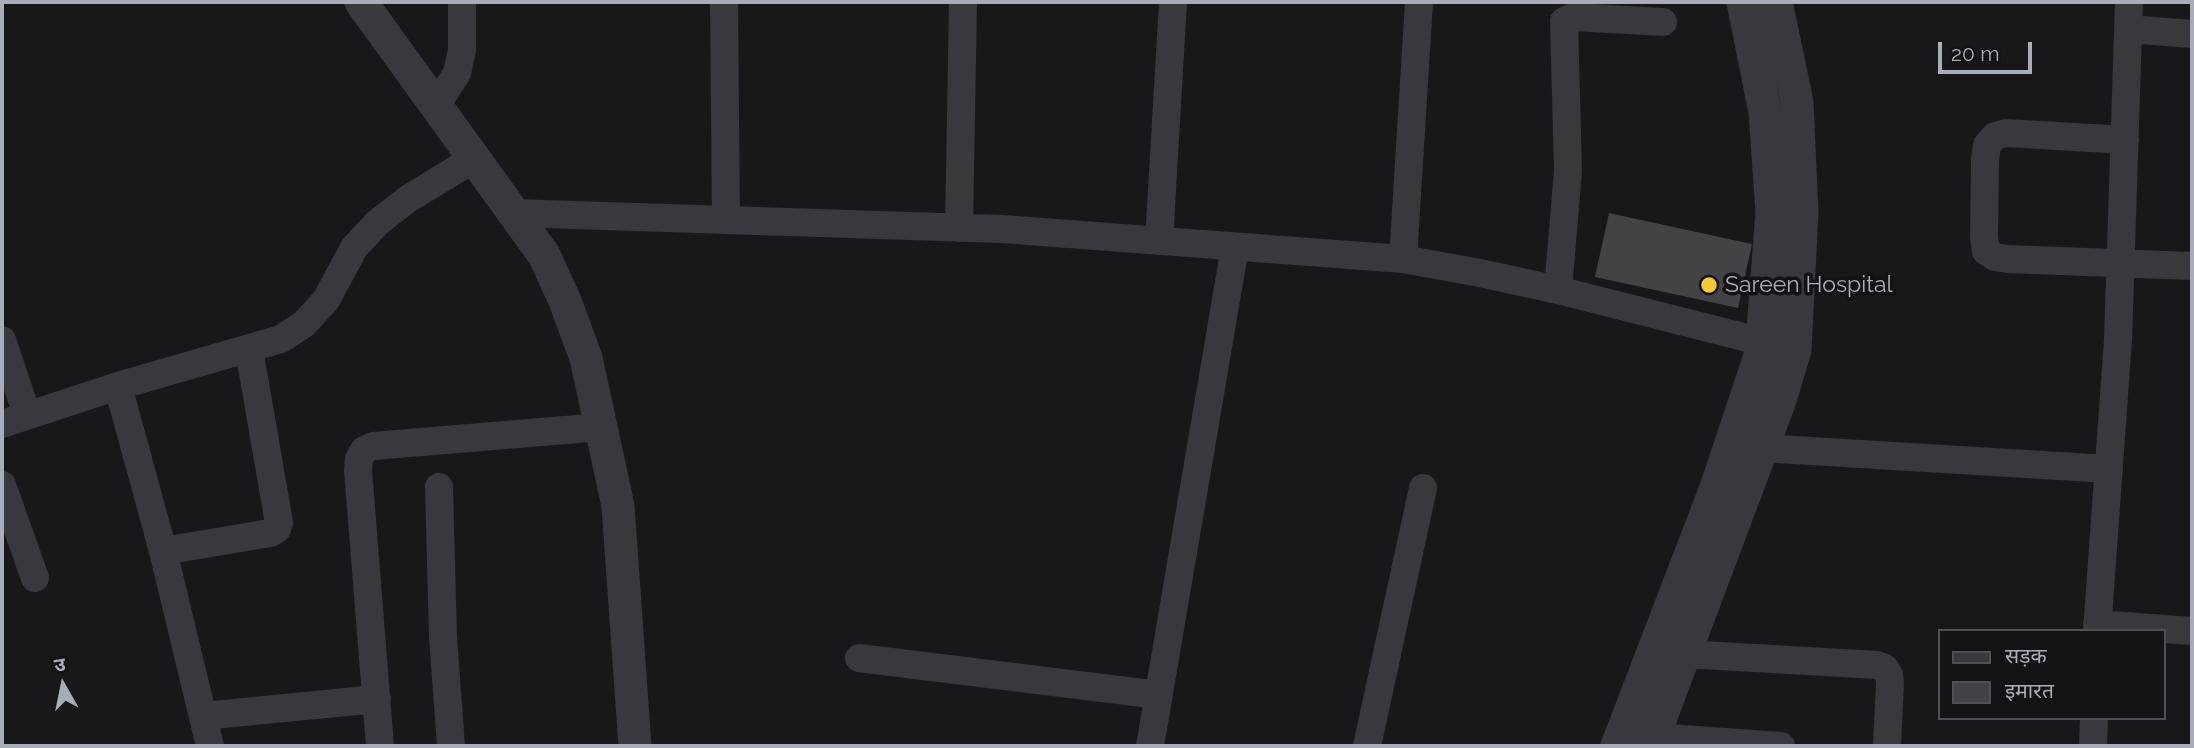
<!DOCTYPE html>
<html>
<head>
<meta charset="utf-8">
<style>
  body { margin:0 }
  #map { position:relative; width:2194px; height:748px; overflow:hidden; background:#18171a; font-family:Raleway,"Noto Sans Devanagari",sans-serif }
  canvas { display:block }
  .frame { position:absolute; inset:0; border:4px solid #a9adba; pointer-events:none }
  .legend { position:absolute; left:1938px; top:629px; width:228px; height:91px; box-sizing:border-box; background:#131215; border:2px solid #4f5057; margin:0; padding:9px 12px; list-style:none; font-size:21px; color:#a9adba }
  .legend li { display:flex; align-items:center; gap:14px; height:35px }
  .legend b { width:35px; border:2px solid #4f5057 }
  .north { position:absolute; left:28px; top:650px; width:70px; height:70px; -webkit-text-stroke:5px #131215; paint-order:stroke; rotate:351deg; font-size:19px; font-weight:700; line-height:28px; text-align:center; color:#a9adba }
  .north::after { content:''; display:block; margin:auto; width:24px; height:32px; background:#a9adba; clip-path:polygon(50% 0,100% 100%,50% 72%,0 100%) }
  .scale { position:absolute; left:1938px; top:42px; width:94px; height:32px; box-sizing:border-box; border:4px solid #a9adba; border-top:0; padding-left:9px; font-size:21px; line-height:24px; white-space:nowrap; color:#a9adba; -webkit-text-stroke:5px #131215; paint-order:stroke }
</style>
</head>
<body>
<div id="map">
<canvas width="2194" height="748"></canvas>
<div class="frame"></div>
<ul class="legend">
<li><b style="height:9px;background:#38393f"></b>सड़क</li>
<li><b style="height:19px;background:#424247"></b>इमारत</li>
</ul>
<div class="north">उ</div>
<div class="scale">20 m</div>
</div>
<script>
const ctx = document.querySelector('canvas').getContext('2d');
ctx.lineJoin = 'round';
function paint(path, color) { ctx.fillStyle = color; ctx.fill(path, 'evenodd'); }
const shape = rows => new Path2D(rows.map(r => 'M' + r).join(''));
function strokePath(path, color, width, dash) { ctx.strokeStyle = color; ctx.lineWidth = width; ctx.lineCap = dash ? 'butt' : 'round'; ctx.setLineDash(dash || []); ctx.stroke(path); }
function drawText(font, color, halo, rows, align = 'center') {
  ctx.font = font + ' Raleway,sans-serif'; ctx.lineWidth = 7; ctx.setLineDash([]); ctx.textBaseline = 'middle'; ctx.strokeStyle = halo; ctx.fillStyle = color; for (const [text, x, y, turn = 0] of rows) {
    ctx.save(); ctx.translate(x, y); ctx.rotate((+turn || 0) * Math.PI / 180); ctx.textAlign = isNaN(turn) ? turn : align; if (halo) ctx.strokeText(text, 0, 0); ctx.fillText(text, 0, 0); ctx.restore();
  }
}
paint(shape([
  [1609,213,1752,244,1738,308,1595,277]
]), '#424247');
strokePath(shape([
  [724,2,726,220],
  [2128,29,2192,34],
  [436,106,457,73,462,50,462,2],
  [2125,140,2006,133,1995,136,1987,145,1985,160,1984,238,1986,251,1995,257,2008,259,2192,266],
  [513,213,1002,229,1403,259,1480,273,1558,290,1783,347],
  [959,228,963,2],
  [1159,241,1173,2],
  [1403,259,1419,2],
  [1558,290,1568,171,1564,21,1573,17,1663,22],
  [2,340,27,415],
  [118,386,163,551,210,746],
  [2,424,118,386,281,339,304,324,326,300,354,248,377,223,408,199,475,158],
  [1742,444,1761,448,2109,469],
  [2,485,35,578],
  [439,487,443,637,451,746],
  [163,551,270,533,277,529,279,523,249,349],
  [2097,624,2192,631],
  [2097,631,2118,340,2129,2],
  [1685,654,1877,665,1885,668,1889,675,1890,683,1887,746],
  [859,658,1159,695],
  [203,716,377,699],
  [1654,737,1781,746],
  [380,746,358,470,359,459,364,450,373,446,601,427],
  [1150,746,1235,247],
  [1367,746,1423,488],
  [2093,746,2094,718]
]), '#38393f', 28);
strokePath(shape([
  [361,2,544,255,565,301,586,358,618,506,635,746],
  [1617,746,1716,488,1759,359,1762,342,1772,212,1765,112,1743,2],
  [1650,746,1779,403,1795,350,1802,212,1797,102,1776,2]
]), '#38393f', 33);
for (const [x, y, r, color] of [
  [1709,285,9,"#f6c833"]
]) { const dot = new Path2D(); dot.arc(x, y, r, 0, 2 * Math.PI); ctx.fillStyle = color; ctx.fill(dot); strokePath(dot, '#131215', 2.5); }
drawText('23px', '#a9adba', '#131215', [
  ["Sareen Hospital",1725,285]
], 'left');
</script>
</body>
</html>
